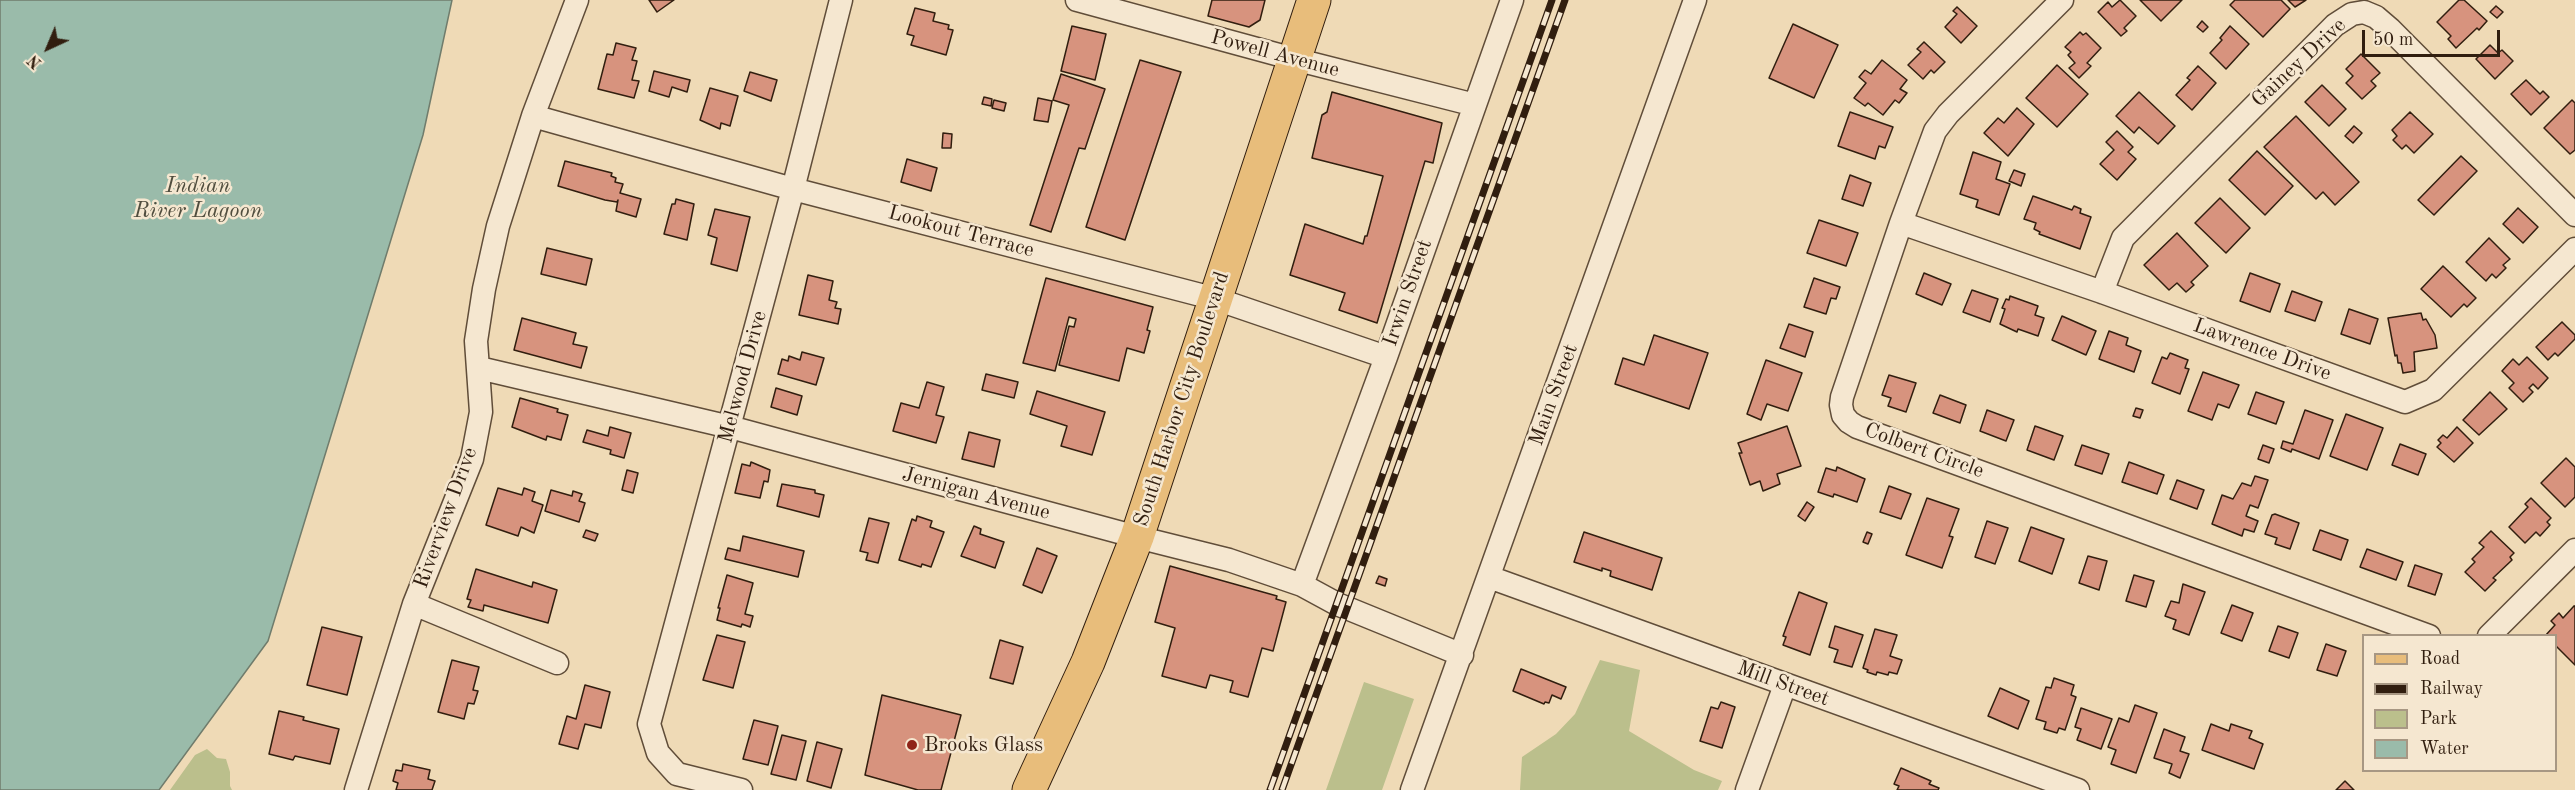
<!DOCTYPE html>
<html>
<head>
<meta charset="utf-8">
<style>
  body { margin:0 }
  #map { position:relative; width:2575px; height:790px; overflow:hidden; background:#efdab6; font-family:"Old Standard TT",serif }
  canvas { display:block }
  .legend { position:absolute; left:2362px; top:634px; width:195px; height:138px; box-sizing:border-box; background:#f5e7d0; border:2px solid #a79783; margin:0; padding:8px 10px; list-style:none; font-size:18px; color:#311e0f }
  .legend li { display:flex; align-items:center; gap:12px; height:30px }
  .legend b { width:30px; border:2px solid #a79783 }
  .north { position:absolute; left:18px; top:18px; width:60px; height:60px; -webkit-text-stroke:4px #f5e7d0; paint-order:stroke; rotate:224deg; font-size:16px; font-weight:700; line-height:24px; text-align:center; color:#311e0f }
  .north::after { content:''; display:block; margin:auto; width:21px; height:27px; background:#311e0f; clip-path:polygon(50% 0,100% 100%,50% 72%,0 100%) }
  .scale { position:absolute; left:2362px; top:30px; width:138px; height:27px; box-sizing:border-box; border:3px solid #311e0f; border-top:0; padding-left:8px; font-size:18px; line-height:21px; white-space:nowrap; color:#311e0f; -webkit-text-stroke:4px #f5e7d0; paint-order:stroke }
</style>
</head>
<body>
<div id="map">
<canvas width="2575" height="790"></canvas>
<ul class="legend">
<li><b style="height:8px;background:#e8bd7b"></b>Road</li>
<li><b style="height:8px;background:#311e0f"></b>Railway</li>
<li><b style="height:16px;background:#bbbf8c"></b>Park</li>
<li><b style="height:16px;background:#9abbaa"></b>Water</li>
</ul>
<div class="north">N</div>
<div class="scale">50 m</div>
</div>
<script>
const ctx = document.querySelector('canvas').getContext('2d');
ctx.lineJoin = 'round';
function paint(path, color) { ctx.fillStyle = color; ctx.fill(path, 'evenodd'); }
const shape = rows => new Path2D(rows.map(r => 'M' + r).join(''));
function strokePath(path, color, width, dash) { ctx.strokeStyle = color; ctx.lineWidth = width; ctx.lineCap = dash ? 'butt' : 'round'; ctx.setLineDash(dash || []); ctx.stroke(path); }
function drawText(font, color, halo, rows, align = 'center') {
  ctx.font = font + ' "Old Standard TT",serif'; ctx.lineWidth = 5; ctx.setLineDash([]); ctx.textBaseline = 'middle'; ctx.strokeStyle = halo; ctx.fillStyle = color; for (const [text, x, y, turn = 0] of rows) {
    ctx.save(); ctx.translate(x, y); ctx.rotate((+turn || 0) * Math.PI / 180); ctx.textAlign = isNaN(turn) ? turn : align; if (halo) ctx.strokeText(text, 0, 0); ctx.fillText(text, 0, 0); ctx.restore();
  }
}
paint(shape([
  [1600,660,1640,670,1629,731,1694,770,1722,781,1718,790,1520,790,1522,757,1556,734,1575,714],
  [1364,682,1414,699,1382,790,1326,790],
  [207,749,217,758,226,759,230,772,230,786,232,790,170,790,195,755]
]), '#bbbf8c');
const water = shape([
  [0,0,452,0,423,135,268,641,159,790,0,790,0,0]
]);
paint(water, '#9abbaa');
strokePath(water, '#707c6c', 1.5);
const building = shape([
  [649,0,674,0,657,12,649,0],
  [1212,0,1265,0,1260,20,1249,27,1208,16,1212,0],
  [2120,0,2136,16,2124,28,2127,31,2121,36,2098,12,2108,2,2112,7,2120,0],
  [2140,0,2182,0,2161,21,2140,0],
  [2235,0,2281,0,2290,9,2263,37,2230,5,2235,0],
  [2288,0,2306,0,2295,7,2288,0],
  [2459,0,2464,0,2487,21,2479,30,2477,28,2456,48,2448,39,2451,36,2437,22,2459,0],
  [2496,6,2503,12,2497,18,2490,12,2496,6],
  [1957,7,1977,26,1961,43,1945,27,1957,14,1953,11,1957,7],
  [915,8,935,13,933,21,949,25,948,29,953,30,946,55,911,45,914,36,907,34,915,8],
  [2202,21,2208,27,2203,32,2197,27,2202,21],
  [1793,24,1838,45,1814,98,1769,78,1793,24],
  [1072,26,1106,34,1095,80,1061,71,1072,26],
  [2230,26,2249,44,2226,69,2210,53,2222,40,2220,38,2230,26],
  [2080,32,2083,35,2086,33,2101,48,2087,63,2091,66,2079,78,2069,68,2075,63,2068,55,2071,52,2065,47,2080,32],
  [1924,42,1945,62,1934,73,1931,70,1923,79,1908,65,1921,52,1917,49,1924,42],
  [616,43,636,48,632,60,637,61,632,80,639,81,634,98,598,89,607,54,613,55,616,43],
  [2490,45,2498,53,2502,50,2513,61,2495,79,2476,59,2490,45],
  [2361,54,2380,73,2371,81,2376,86,2362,99,2346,83,2353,76,2346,69,2361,54],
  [1140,60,1181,72,1125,240,1086,227,1140,60],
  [1882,60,1907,80,1900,89,1907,93,1899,103,1895,100,1883,115,1868,103,1865,106,1854,98,1866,83,1859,77,1865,70,1871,74,1882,60],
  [2057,65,2088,94,2057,127,2026,98,2057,65],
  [2198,66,2216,83,2192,110,2176,95,2190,80,2187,78,2198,66],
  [654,71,690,80,687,92,672,87,669,97,649,91,654,71],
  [750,72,777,80,771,101,744,91,750,72],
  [1061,74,1105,89,1085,149,1079,148,1051,232,1030,225,1069,105,1053,100,1061,74],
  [2526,80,2540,94,2543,91,2549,97,2531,115,2511,94,2526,80],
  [2322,85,2346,109,2329,126,2305,102,2322,85],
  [710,88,738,96,730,126,721,123,720,129,700,120,710,88],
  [1332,92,1442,123,1433,163,1425,161,1377,323,1339,310,1345,293,1290,275,1305,224,1363,244,1365,236,1367,236,1383,176,1312,158,1322,115,1327,112,1332,92],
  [2139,92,2175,126,2158,144,2139,127,2134,133,2116,116,2139,92],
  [984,97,992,99,991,106,982,104,984,97],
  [1038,98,1052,101,1048,122,1034,120,1038,98],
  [994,100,1006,103,1004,111,992,108,994,100],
  [2572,100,2575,103,2575,150,2570,154,2544,128,2572,100],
  [2017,108,2034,124,2008,156,1984,133,1998,118,2004,123,2017,108],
  [1850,112,1893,127,1885,148,1879,146,1875,159,1838,146,1850,112],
  [2410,112,2433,134,2414,153,2406,145,2402,149,2393,140,2397,136,2392,130,2410,112],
  [2296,116,2359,182,2335,205,2323,192,2316,199,2264,147,2296,116],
  [2354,126,2362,133,2353,143,2345,136,2354,126],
  [2117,131,2133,147,2128,152,2136,159,2117,180,2100,164,2114,150,2106,142,2117,131],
  [943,133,952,134,951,148,942,148,943,133],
  [2257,151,2293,186,2265,215,2229,180,2257,151],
  [1973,152,2001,162,1996,179,2010,184,1999,215,1976,207,1978,200,1960,194,1973,152],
  [2461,156,2477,171,2434,215,2418,200,2461,156],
  [907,159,937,168,931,191,901,182,907,159],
  [565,161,612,173,611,176,616,178,615,182,623,184,620,193,641,199,636,217,616,211,618,200,617,202,605,200,558,186,565,161],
  [2014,170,2025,174,2021,186,2009,181,2014,170],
  [1850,175,1871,183,1863,206,1842,199,1850,175],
  [2033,196,2072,210,2074,206,2081,209,2080,213,2091,217,2080,249,2039,234,2040,232,2034,229,2036,223,2024,219,2033,196],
  [2220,198,2250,228,2226,253,2195,223,2220,198],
  [676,199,694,204,687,240,664,234,672,204,675,204,676,199],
  [2518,208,2538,227,2523,243,2503,224,2518,208],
  [715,209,750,217,737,271,711,264,717,238,708,235,715,209],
  [1819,220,1858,233,1846,266,1807,253,1819,220],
  [2177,233,2208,266,2191,282,2194,285,2186,292,2177,283,2169,290,2144,265,2177,233],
  [2489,238,2510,259,2503,265,2506,268,2496,278,2492,274,2486,281,2466,262,2489,238],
  [547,248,592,259,586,285,541,274,547,248],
  [2443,266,2476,298,2467,307,2464,304,2451,317,2421,289,2443,266],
  [1924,273,1951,284,1942,305,1916,294,1924,273],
  [2250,273,2280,284,2270,312,2240,301,2250,273],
  [808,275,833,281,829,300,837,302,835,308,841,309,838,324,799,315,808,275],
  [1046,278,1153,307,1147,330,1150,331,1144,353,1127,348,1119,381,1059,365,1069,326,1074,327,1076,319,1069,317,1055,371,1023,363,1046,278],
  [1814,278,1840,287,1836,299,1831,298,1826,314,1804,307,1814,278],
  [1972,290,1998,299,1990,322,1963,312,1972,290],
  [2292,291,2322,302,2315,321,2285,311,2292,291],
  [2010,296,2038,306,2035,315,2044,318,2038,336,2018,329,2017,332,2000,324,2005,309,2002,308,2006,299,2009,300,2010,296],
  [2349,309,2378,319,2370,344,2341,334,2349,309],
  [2421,313,2423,320,2426,319,2435,335,2437,348,2414,352,2415,371,2403,373,2401,363,2398,363,2397,355,2395,356,2388,318,2421,313],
  [2062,316,2096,331,2086,355,2052,340,2062,316],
  [522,318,576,333,573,344,587,347,581,368,514,350,522,318],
  [2562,322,2575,335,2575,339,2558,356,2555,353,2548,360,2536,347,2562,322],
  [1789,324,1813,332,1805,357,1780,348,1789,324],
  [2109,331,2128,338,2126,345,2141,351,2134,372,2099,359,2109,331],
  [1654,335,1708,353,1689,409,1615,384,1623,358,1644,365,1654,335],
  [802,352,824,358,816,385,778,374,782,359,788,361,789,356,800,360,802,352],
  [2170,353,2188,360,2185,368,2189,369,2180,394,2152,383,2162,357,2167,359,2170,353],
  [2527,357,2548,378,2538,389,2533,384,2529,388,2533,392,2523,402,2509,388,2514,383,2502,371,2513,359,2519,365,2527,357],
  [1766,360,1802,373,1788,411,1767,404,1761,420,1747,414,1766,360],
  [2203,372,2239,385,2229,408,2218,404,2212,420,2188,411,2203,372],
  [986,374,1018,382,1014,398,982,390,986,374],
  [1889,375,1916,383,1906,412,1888,406,1891,398,1882,395,1889,375],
  [927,382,944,387,936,415,944,417,936,443,893,431,901,403,919,408,927,382],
  [776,388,802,396,797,415,771,407,776,388],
  [1037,391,1105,412,1092,455,1061,446,1067,426,1030,414,1037,391],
  [2256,392,2284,402,2276,424,2248,414,2256,392],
  [2490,392,2507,409,2479,435,2463,420,2490,392],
  [1940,395,1966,405,1960,423,1933,413,1940,395],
  [520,398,558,409,557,412,568,415,561,440,547,436,546,440,512,427,520,398],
  [2136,408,2143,410,2140,418,2133,416,2136,408],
  [1987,410,2014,420,2006,441,1980,431,1987,410],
  [2305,410,2333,420,2319,459,2292,449,2291,452,2281,448,2283,441,2293,444,2305,410],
  [2346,414,2383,428,2367,470,2330,456,2346,414],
  [1787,426,1801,466,1777,474,1780,484,1763,491,1760,481,1750,485,1739,453,1742,453,1738,443,1787,426],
  [2035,426,2063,436,2054,460,2027,450,2035,426],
  [610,427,631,433,624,458,610,454,611,450,583,442,587,430,608,436,610,427],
  [2457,427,2473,443,2454,462,2437,447,2441,443,2438,440,2443,435,2447,438,2457,427],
  [969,432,1000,440,994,467,962,459,969,432],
  [2400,444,2426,454,2418,475,2392,465,2400,444],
  [2082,445,2109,454,2102,474,2075,465,2082,445],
  [2263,445,2274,449,2269,463,2258,459,2263,445],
  [2566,458,2575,467,2575,497,2565,507,2541,483,2566,458],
  [751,462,770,470,768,482,764,481,760,498,735,493,742,464,750,466,751,462],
  [2129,462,2164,475,2157,494,2122,482,2129,462],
  [1837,467,1865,479,1857,502,1834,494,1833,497,1818,492,1826,468,1836,471,1837,467],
  [627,470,638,473,633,493,622,490,627,470],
  [2255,476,2268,480,2258,508,2250,505,2246,516,2258,521,2254,532,2244,529,2242,536,2212,524,2222,495,2233,499,2242,483,2251,486,2255,476],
  [2177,480,2204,490,2197,509,2170,499,2177,480],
  [782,484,815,490,815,493,824,495,819,517,777,506,782,484],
  [1889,486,1911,494,1901,519,1880,512,1889,486],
  [498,488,522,495,524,488,535,492,532,501,543,505,534,533,521,527,518,536,486,525,498,488],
  [551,490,572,496,573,491,582,494,579,501,585,503,579,522,545,511,551,490],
  [1927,498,1959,509,1949,536,1953,537,1942,568,1906,555,1927,498],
  [2531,498,2551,518,2547,522,2550,525,2540,536,2536,532,2525,543,2509,527,2528,507,2525,504,2531,498],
  [1807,502,1814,507,1805,521,1798,516,1807,502],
  [2275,514,2299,523,2290,549,2275,544,2277,538,2265,534,2272,515,2275,514],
  [917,516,932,521,930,527,944,532,931,567,922,564,921,567,899,560,912,519,916,521,917,516],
  [869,518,889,523,878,563,866,560,868,553,860,551,869,518],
  [1987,521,2008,528,1995,564,1975,557,1987,521],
  [974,526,981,529,980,534,1004,542,995,568,961,556,974,526],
  [2031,527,2064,539,2052,574,2019,561,2031,527],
  [586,530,598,534,595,541,583,537,586,530],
  [2320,530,2348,540,2341,560,2313,550,2320,530],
  [2491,531,2514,553,2510,557,2512,560,2493,578,2496,580,2485,591,2465,572,2475,562,2472,559,2484,547,2479,543,2491,531],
  [1584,532,1662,558,1652,590,1610,576,1611,571,1602,568,1602,571,1574,562,1584,532],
  [1867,532,1872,534,1868,544,1863,542,1867,532],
  [743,536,804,551,798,577,725,559,728,548,740,551,743,536],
  [1037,548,1057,556,1042,593,1023,585,1037,548],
  [2367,549,2403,562,2396,580,2360,567,2367,549],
  [2088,556,2107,561,2099,590,2079,583,2088,556],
  [2415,565,2442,574,2435,595,2408,586,2415,565],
  [1170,566,1277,596,1276,599,1286,602,1273,651,1262,648,1248,697,1230,692,1233,681,1210,675,1206,688,1162,676,1175,628,1155,622,1170,566],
  [476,569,532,587,533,582,557,590,548,623,484,605,483,611,468,607,471,600,467,599,476,569],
  [727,575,753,583,745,614,753,616,750,627,742,624,741,627,717,620,720,608,718,608,727,575],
  [2134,575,2154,581,2146,607,2126,601,2134,575],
  [1379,576,1387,579,1385,586,1376,583,1379,576],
  [2183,584,2205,592,2189,635,2173,629,2176,620,2165,616,2171,601,2179,603,2183,584],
  [1799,592,1827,603,1810,655,1783,645,1786,637,1783,636,1799,592],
  [2232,605,2253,613,2242,641,2221,633,2232,605],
  [2574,606,2575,606,2575,665,2556,646,2556,636,2545,636,2555,625,2551,621,2559,613,2563,618,2574,606],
  [1835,626,1863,635,1852,667,1834,662,1838,650,1829,647,1835,626],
  [2278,626,2298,633,2289,658,2269,651,2278,626],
  [322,627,362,637,347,695,307,685,322,627],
  [1875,629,1897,635,1890,656,1902,660,1897,674,1889,672,1888,675,1877,672,1876,675,1867,672,1868,670,1863,668,1875,629],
  [717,635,745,642,733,688,703,680,717,635],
  [1000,640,1023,647,1013,684,990,678,1000,640],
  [2326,644,2346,651,2337,676,2317,670,2326,644],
  [452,660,479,667,473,690,478,691,474,704,468,703,464,719,438,712,452,660],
  [1521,669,1566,687,1561,699,1552,695,1549,703,1545,702,1544,704,1513,691,1521,669],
  [2054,678,2074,685,2071,695,2076,697,2065,730,2059,728,2057,733,2044,729,2046,722,2036,719,2046,687,2051,688,2054,678],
  [585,685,610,692,601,728,585,724,578,749,559,744,567,716,576,719,585,685],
  [2000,688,2029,701,2018,729,1988,716,2000,688],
  [882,695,961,715,941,790,918,790,865,775,882,695],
  [1721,702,1735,707,1722,748,1700,741,1711,707,1718,709,1721,702],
  [2135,705,2157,713,2136,773,2111,764,2116,750,2108,747,2119,718,2129,722,2135,705],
  [2081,708,2112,719,2101,749,2077,740,2081,729,2075,727,2081,708],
  [279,711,304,717,303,720,339,729,330,764,295,756,293,760,269,754,279,711],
  [754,720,778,726,768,765,743,759,754,720],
  [2211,724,2229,731,2231,724,2252,731,2249,738,2263,744,2254,769,2202,750,2211,724],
  [2164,729,2185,737,2180,751,2189,754,2180,778,2169,773,2172,764,2154,758,2164,729],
  [782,735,806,741,796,780,771,774,782,735],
  [817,742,842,749,831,788,807,781,817,742],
  [403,764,430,770,428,779,435,781,432,790,396,790,398,783,393,781,396,770,402,771,403,764],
  [1901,768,1931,781,1929,784,1939,788,1938,790,1897,790,1899,786,1894,784,1901,768],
  [2345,781,2354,790,2336,790,2345,781]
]);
paint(building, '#d7937e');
strokePath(building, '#311e0f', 1.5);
const minor = shape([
  [1077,0,1294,59,1475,105],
  [2062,0,1948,114,1935,131,1901,223,1842,397,1841,405,1843,415,1849,422,1857,427,2429,636],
  [533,116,793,189,1216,299,1386,357],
  [1901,223,2102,292,2405,402,2433,390,2575,249],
  [2102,292,2123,238,2335,25,2352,14,2364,12,2376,17,2390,29,2575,215],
  [479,368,730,427,1137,537,1229,560,1302,585,1337,604,1462,655],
  [1489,577,2078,790],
  [1302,585,1386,357,1512,0],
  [414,604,557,663],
  [2489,636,2575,550],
  [356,790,414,604,472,459,481,412,476,341,484,289,498,226,533,116,577,0],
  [741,790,677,774,658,753,649,724,793,189,841,0],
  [1412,790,1695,0],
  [1747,790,1785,685]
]);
const primary = shape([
  [1029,790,1088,662,1137,537,1314,0]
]);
strokePath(minor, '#604d39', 25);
strokePath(primary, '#311e0f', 35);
strokePath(minor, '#f5e7d0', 22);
strokePath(primary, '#e8bd7b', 33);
const rail = shape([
  [1270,790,1552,0],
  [1282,790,1565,0]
]);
strokePath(rail, '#311e0f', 7);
strokePath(rail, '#f5e7d0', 4.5, [14]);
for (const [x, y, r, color] of [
  [912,745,6,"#8f2418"]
]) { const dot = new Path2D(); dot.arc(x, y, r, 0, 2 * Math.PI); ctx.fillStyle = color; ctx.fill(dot); strokePath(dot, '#f5e7d0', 2); }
drawText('21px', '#311e0f', '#f5e7d0', [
  ["Powell Avenue",1275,54,15],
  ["Gainey Drive",2299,63,-43],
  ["Lookout Terrace",961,232,15],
  ["Irwin Street",1408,293,-71],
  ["Lawrence Drive",2262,350,20],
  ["Melwood Drive",743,377,-75],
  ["Main Street",1554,395,-70],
  ["South Harbor City Boulevard",1182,399,-72],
  ["Colbert Circle",1924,451,20],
  ["Jernigan Avenue",976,494,15],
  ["Riverview Drive",446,518,-70],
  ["Mill Street",1783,684,20]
]);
drawText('21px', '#311e0f', '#f5e7d0', [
  ["Brooks Glass",924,745]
], 'left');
drawText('italic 22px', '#504d3e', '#f5e7d0', [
  ["Indian",198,186],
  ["River Lagoon",198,211]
]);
</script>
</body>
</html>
